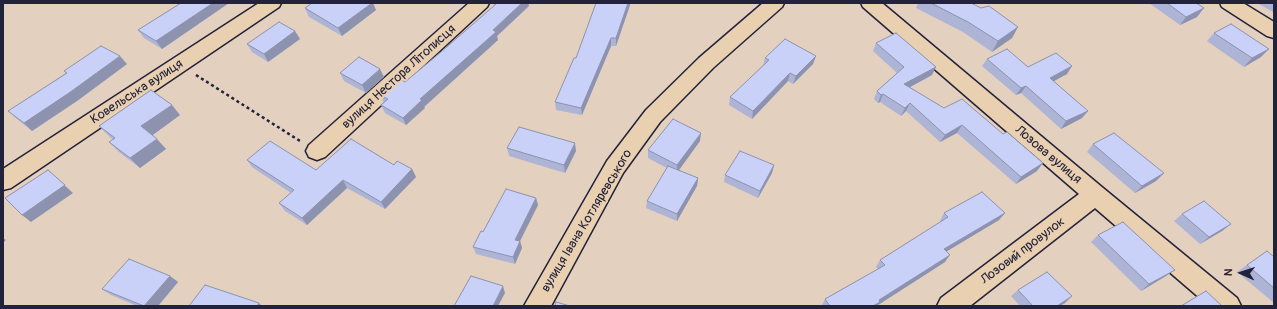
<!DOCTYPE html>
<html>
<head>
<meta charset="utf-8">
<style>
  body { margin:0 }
  #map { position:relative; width:1277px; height:309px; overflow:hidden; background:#e3d0bf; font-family:Pangolin,sans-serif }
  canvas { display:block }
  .frame { position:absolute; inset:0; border:4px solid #22223b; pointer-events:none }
  .north { position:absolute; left:1221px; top:253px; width:40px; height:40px; -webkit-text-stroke:3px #e9d0b1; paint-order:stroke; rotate:273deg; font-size:11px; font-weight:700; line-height:16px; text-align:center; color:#22223b }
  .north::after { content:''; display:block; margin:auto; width:14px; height:18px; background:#22223b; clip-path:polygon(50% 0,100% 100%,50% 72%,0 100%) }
</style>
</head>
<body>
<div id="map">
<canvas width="1277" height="309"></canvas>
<div class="frame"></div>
<div class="north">N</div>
</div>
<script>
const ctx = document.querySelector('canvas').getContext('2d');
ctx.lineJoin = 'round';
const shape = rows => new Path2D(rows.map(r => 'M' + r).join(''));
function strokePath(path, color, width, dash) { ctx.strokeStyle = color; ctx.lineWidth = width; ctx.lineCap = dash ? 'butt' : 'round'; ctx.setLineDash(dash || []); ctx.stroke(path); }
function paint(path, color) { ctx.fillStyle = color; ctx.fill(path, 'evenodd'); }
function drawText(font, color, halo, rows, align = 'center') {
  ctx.font = font + ' Pangolin,sans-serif'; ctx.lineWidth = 4; ctx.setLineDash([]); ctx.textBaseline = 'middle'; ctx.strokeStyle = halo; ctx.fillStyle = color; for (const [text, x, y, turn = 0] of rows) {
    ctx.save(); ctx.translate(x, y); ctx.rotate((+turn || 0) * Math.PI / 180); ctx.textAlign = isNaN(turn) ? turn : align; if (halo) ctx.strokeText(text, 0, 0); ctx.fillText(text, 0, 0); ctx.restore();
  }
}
const minor = shape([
  [259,3,281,3,279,7,11,188,3,190,3,169,259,3],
  [469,3,489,3,487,7,325,157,317,160,309,157,306,151,309,145,469,3],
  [763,3,784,3,782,7,713,68,660,122,623,173,551,306,524,306,607,161,646,110,699,58,763,3],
  [861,3,882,3,1103,188,1237,298,1241,306,1209,306,1095,208,970,306,937,306,941,298,1079,194,863,7,861,3],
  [1220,3,1243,3,1274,22,1274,38,1267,36,1222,7,1220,3]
]);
strokePath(minor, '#22223b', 3);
strokePath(shape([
  [196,75,300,141]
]), '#22223b', 2.5, [3, 3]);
paint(minor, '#e9d0b1');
paint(shape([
  [181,3,229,3,162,49,144,38,138,30],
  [493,3,528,3,529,6,497,36,498,40,424,107,425,108,406,125,385,113,381,105,384,103,381,96,405,82,441,52,494,6],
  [596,3,630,3,630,5,616,46,611,46,582,115,556,110,555,102,576,58],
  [918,3,971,3,1018,27,1012,38,992,52,963,32,916,8],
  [1149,3,1196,3,1197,17,1180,25],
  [1257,3,1274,3,1274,12,1273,12],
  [305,8,376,10,342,36,309,17],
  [1214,33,1261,57,1244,67,1207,41],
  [300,39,268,62,252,52,247,44],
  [876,43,932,75,910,87,1037,171,1016,184,957,133,940,142,906,111,901,116,880,102,878,103,874,99,877,91,897,73,873,51],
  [765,58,813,64,793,84,788,81,752,119,729,105,730,97,763,66],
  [987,59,1028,67,1067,74,1053,81,1088,111,1082,118,1061,129,1021,93,1016,95,982,66],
  [127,64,77,101,32,131,17,119,8,111,66,73,64,71],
  [340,73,384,77,366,93,344,81],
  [180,115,152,135,166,149,140,168,119,152,109,142,113,140,99,126],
  [700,141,678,170,698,178,697,186,677,221,646,208,647,201,667,168,648,158,648,150],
  [1093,144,1164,173,1156,181,1135,193,1087,152],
  [507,148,576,151,565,173,509,156],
  [247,160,316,170,394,165,412,169,416,177,385,209,347,188,307,225,285,211,279,203,291,193,252,167],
  [774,165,772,173,758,198,724,182,725,175],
  [536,198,538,205,520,241,522,248,515,264,476,254,473,247,483,232],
  [944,213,1005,213,999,220,947,251,945,262,878,305,878,306,822,306,822,305,825,299,878,269,876,267,880,260,941,222,940,221],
  [1182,214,1231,224,1222,231,1200,244,1174,221],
  [1098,235,1166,276,1141,291,1091,242],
  [1267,251,1274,257,1274,303,1237,272],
  [170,276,178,282,158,306,137,306,111,295,102,289],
  [1018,290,1065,303,1060,306,1020,306,1011,296]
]), '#adb4d6');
paint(shape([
  [213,3,229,3,162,49,156,41],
  [372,3,373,3,376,10,342,36,338,28],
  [522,3,528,3,529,6,497,36,498,40,424,107,425,108,406,125,403,118,420,99],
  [628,3,630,3,630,5,616,46,616,38],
  [1204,8,1197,17,1180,25,1186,17],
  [1018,27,1012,38,992,52,998,41],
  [295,31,300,39,268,62,264,54],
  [611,38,611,46,582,115,581,108],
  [1269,49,1261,57,1244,67,1252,58],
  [120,56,127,64,77,101,32,131,24,123],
  [816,56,813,64,793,84,796,76],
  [1072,66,1067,74,1045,86,1050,78],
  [936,67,932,75,901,92,904,84],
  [380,69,384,77,366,93,362,85],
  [790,73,788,81,752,119,753,111],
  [1026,86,1021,93,1016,95,1021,88],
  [883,94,880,102,878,103,881,95],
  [910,103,906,111,901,116,905,108],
  [172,105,180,115,150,137,141,126],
  [1088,111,1082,118,1061,129,1066,121],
  [962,125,957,133,940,142,945,135],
  [701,133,700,141,677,173,677,165],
  [157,139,166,149,140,168,130,158],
  [575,143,576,151,565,173,564,165],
  [1043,163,1037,171,1016,184,1021,177],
  [774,165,772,173,758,198,760,191],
  [412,169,416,177,385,209,381,202],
  [48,170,73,193,31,222,22,215],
  [1164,173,1156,181,1135,193,1142,186],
  [698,178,697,186,677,221,677,214],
  [343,180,347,188,307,225,302,218],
  [536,198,538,205,517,247,515,240],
  [1005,213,999,220,939,256,944,249],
  [1231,224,1222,231,1200,244,1209,237],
  [3,238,6,240,3,243],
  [520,241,522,248,515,264,513,257],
  [950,255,945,262,878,305,878,306,873,306,879,300],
  [1175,270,1166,276,1141,291,1149,284],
  [170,276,178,282,158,306,144,306],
  [503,286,505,293,498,306,493,306],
  [1072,296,1065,303,1060,306,1057,306],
  [259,303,262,306,257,306]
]), '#8d92ae');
const building = shape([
  [181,3,213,3,156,41,138,30,181,3],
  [312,3,372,3,338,28,305,8,312,3],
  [495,3,522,3,493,30,496,32,420,99,422,100,403,118,381,105,388,99,381,96,400,79,405,82,441,52,496,4,495,3],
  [596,3,628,3,616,38,611,38,581,108,555,102,574,58,576,58,596,3],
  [931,3,971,3,981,8,989,6,1018,27,998,41,968,22,931,3],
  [1167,3,1196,3,1204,8,1186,17,1167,3],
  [279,22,295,31,264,54,247,44,279,22],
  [1231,24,1269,49,1252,58,1214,33,1231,24],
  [896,33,936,67,904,84,944,108,962,99,1003,134,1007,132,1043,163,1021,177,962,125,945,135,910,103,905,108,883,94,881,95,877,91,904,67,876,43,896,33],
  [785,39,816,56,796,76,790,73,753,111,730,97,769,60,765,58,785,39],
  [101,46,120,56,69,93,24,123,8,111,67,73,64,71,101,46],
  [1007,49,1028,67,1056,53,1072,66,1050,78,1088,111,1066,121,1026,86,1021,88,987,59,1007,49],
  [359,57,380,69,362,85,340,73,359,57],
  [151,90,172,105,141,126,157,139,130,158,109,142,115,138,99,126,151,90],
  [673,119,701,133,677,165,648,150,673,119],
  [519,127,575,143,564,165,507,148,519,127],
  [1114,133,1164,173,1142,186,1093,144,1114,133],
  [351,139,394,165,397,161,412,169,381,202,343,180,302,218,279,203,294,190,247,160,270,141,316,170,351,139],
  [740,151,774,165,760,191,725,175,740,151],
  [668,166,698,178,677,214,647,201,668,166],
  [48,170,65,185,22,215,5,198,48,170],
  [506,189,536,198,515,240,520,241,513,257,473,247,481,231,483,232,506,189],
  [982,192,1005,213,944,249,950,255,879,300,880,302,873,306,830,306,825,299,885,265,880,260,948,217,944,213,982,192],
  [1204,201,1231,224,1209,237,1182,214,1204,201],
  [1123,222,1175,270,1149,284,1098,235,1123,222],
  [1267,251,1274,257,1274,288,1247,265,1267,251],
  [129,259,170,276,144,306,102,289,129,259],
  [1047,272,1072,296,1057,306,1033,306,1018,290,1047,272],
  [471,276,503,286,493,306,454,306,471,276],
  [205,285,259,303,257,306,189,306,205,285],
  [1206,291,1222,306,1181,306,1206,291],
  [556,302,570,306,555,306,556,302]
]);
paint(building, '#c9d1f9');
strokePath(building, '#8d92ae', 1);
drawText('13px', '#22223b', '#e9d0b1', [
  ["вулиця Нестора Літописця",399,77,-42],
  ["Ковельська вулиця",137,92,-33],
  ["Лозова вулиця",1048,155,40],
  ["вулиця Івана Котляревського",587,221,-59],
  ["Лозовий провулок",1023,251,-37]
]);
</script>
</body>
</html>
